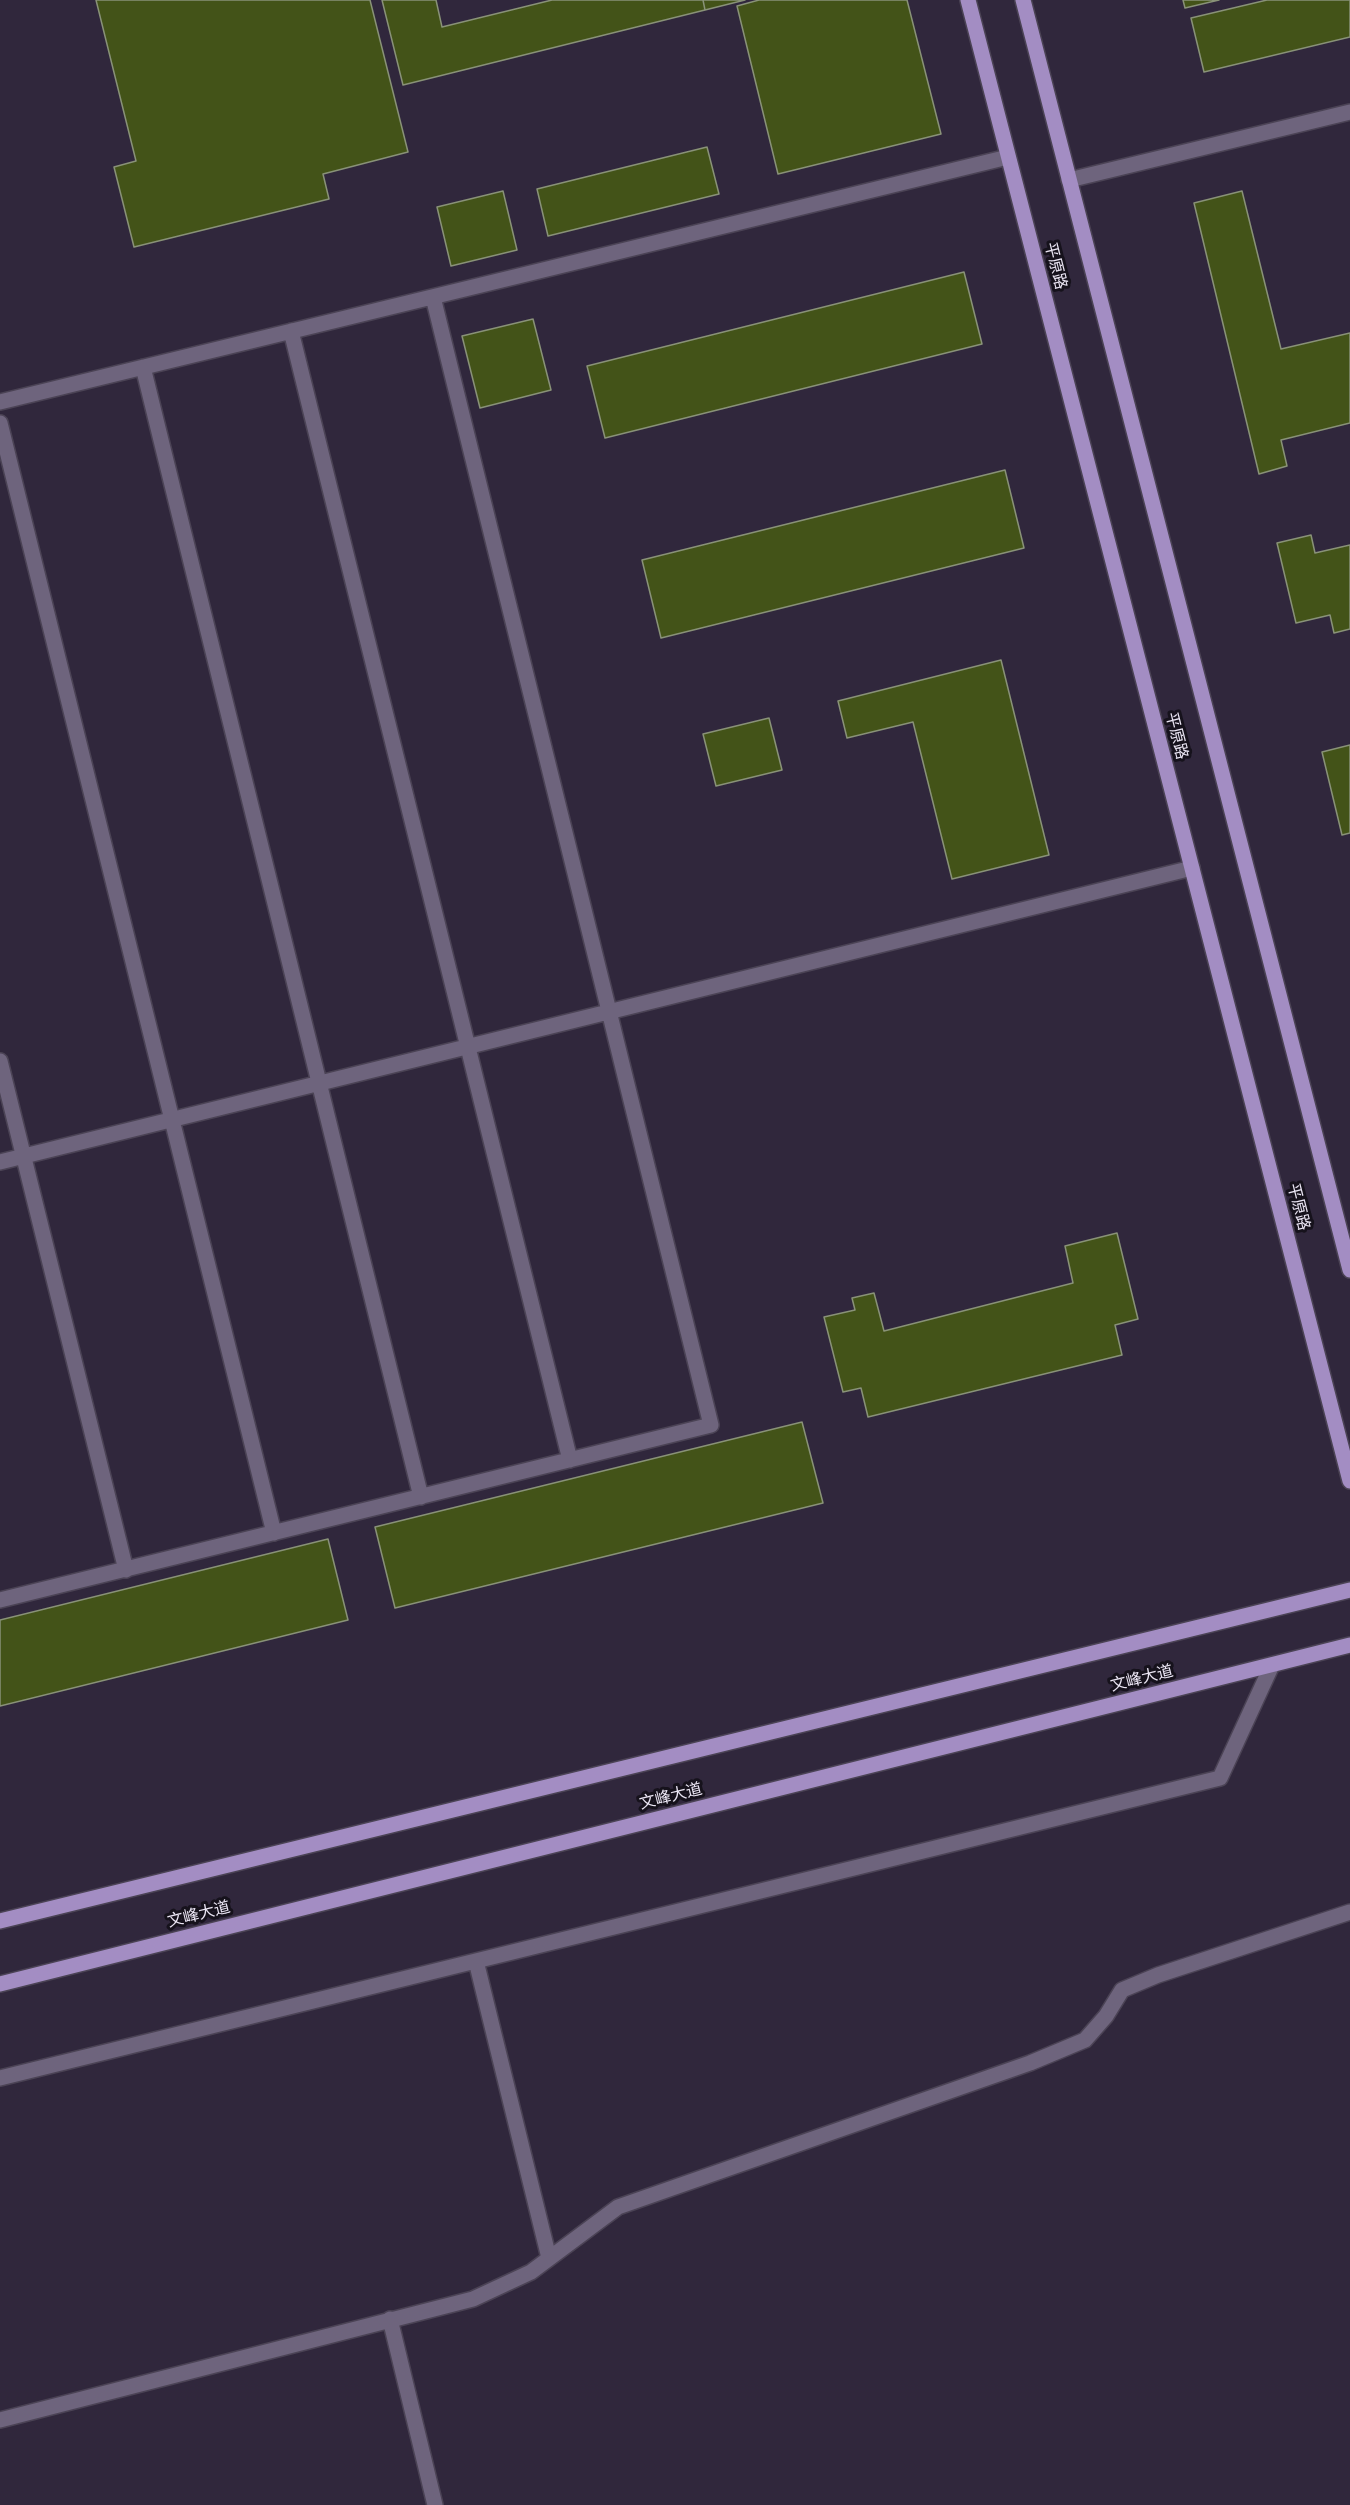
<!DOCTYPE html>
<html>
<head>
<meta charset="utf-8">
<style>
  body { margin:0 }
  canvas { display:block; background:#30273c }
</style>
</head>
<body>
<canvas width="1350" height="2505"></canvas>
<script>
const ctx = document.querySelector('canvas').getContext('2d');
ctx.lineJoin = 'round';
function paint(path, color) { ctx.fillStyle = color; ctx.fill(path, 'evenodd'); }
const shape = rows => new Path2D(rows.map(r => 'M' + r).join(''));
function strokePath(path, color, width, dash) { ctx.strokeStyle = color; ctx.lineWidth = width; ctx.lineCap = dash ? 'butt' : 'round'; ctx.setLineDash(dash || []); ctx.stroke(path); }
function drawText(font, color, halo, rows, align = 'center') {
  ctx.font = font + ' "Varela Round","Noto Sans SC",sans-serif'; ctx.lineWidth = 6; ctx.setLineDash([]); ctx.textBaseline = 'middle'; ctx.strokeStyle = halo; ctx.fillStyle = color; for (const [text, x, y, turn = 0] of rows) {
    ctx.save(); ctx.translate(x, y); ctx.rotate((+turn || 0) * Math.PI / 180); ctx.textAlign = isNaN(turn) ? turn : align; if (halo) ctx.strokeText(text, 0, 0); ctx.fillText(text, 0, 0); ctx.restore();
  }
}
const building = shape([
  [96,0,370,0,408,152,323,174,329,199,134,247,114,167,136,161,96,0],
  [382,0,436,0,442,27,552,0,703,0,705,10,403,85,382,0],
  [703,0,745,0,705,10,703,0],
  [759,0,907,0,941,134,778,174,737,6,759,0],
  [1183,0,1219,0,1185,8,1183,0],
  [1267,0,1350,0,1350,37,1204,72,1191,18,1267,0],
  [707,147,719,194,548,236,537,189,707,147],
  [503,191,517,250,451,266,437,207,503,191],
  [1242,191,1281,349,1350,333,1350,423,1281,440,1287,466,1259,474,1194,203,1242,191],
  [964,272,982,344,605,438,587,366,964,272],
  [533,319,551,390,480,408,462,336,533,319],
  [1005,470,1024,548,661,638,642,560,1005,470],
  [1311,535,1315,553,1350,545,1350,629,1334,633,1330,615,1296,623,1277,543,1311,535],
  [1001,660,1049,855,952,879,913,722,847,738,838,701,1001,660],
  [769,718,782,770,716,786,703,734,769,718],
  [1350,745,1350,833,1342,835,1322,752,1350,745],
  [1117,1233,1138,1319,1115,1325,1122,1355,868,1417,861,1388,843,1392,824,1317,855,1310,852,1298,874,1293,884,1331,1073,1283,1065,1246,1117,1233],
  [802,1422,823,1503,395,1608,375,1527,802,1422],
  [328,1539,348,1620,0,1706,0,1620,328,1539]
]);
paint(building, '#435318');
strokePath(building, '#899278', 1.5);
const minor = shape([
  [1069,180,1350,112],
  [291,331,570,1460],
  [143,367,421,1497],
  [0,402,1008,157],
  [0,423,274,1533],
  [0,1061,126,1570],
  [0,1162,1192,868],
  [0,1600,711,1425,433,297],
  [476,1961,549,2258],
  [0,2078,1220,1778,1272,1665],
  [390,2319,435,2505],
  [0,2420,473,2299,531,2272,618,2207,1030,2063,1085,2040,1106,2016,1122,1990,1158,1975,1350,1912]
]);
const major = shape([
  [968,0,1350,1481],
  [1023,0,1350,1270],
  [0,1921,1350,1590],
  [0,1984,1350,1645]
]);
strokePath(minor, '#4b4355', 18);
strokePath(major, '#4b4355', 18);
strokePath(minor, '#6e647d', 15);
strokePath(major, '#a38dc3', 15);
drawText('16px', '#ebe6f4', '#16121c', [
  ["平原路",1055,266,76],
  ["平原路",1176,736,76],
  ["平原路",1298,1207,76],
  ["文峰大道",1142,1679,-14],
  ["文峰大道",671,1797,-14],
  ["文峰大道",199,1915,-14]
]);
</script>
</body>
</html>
